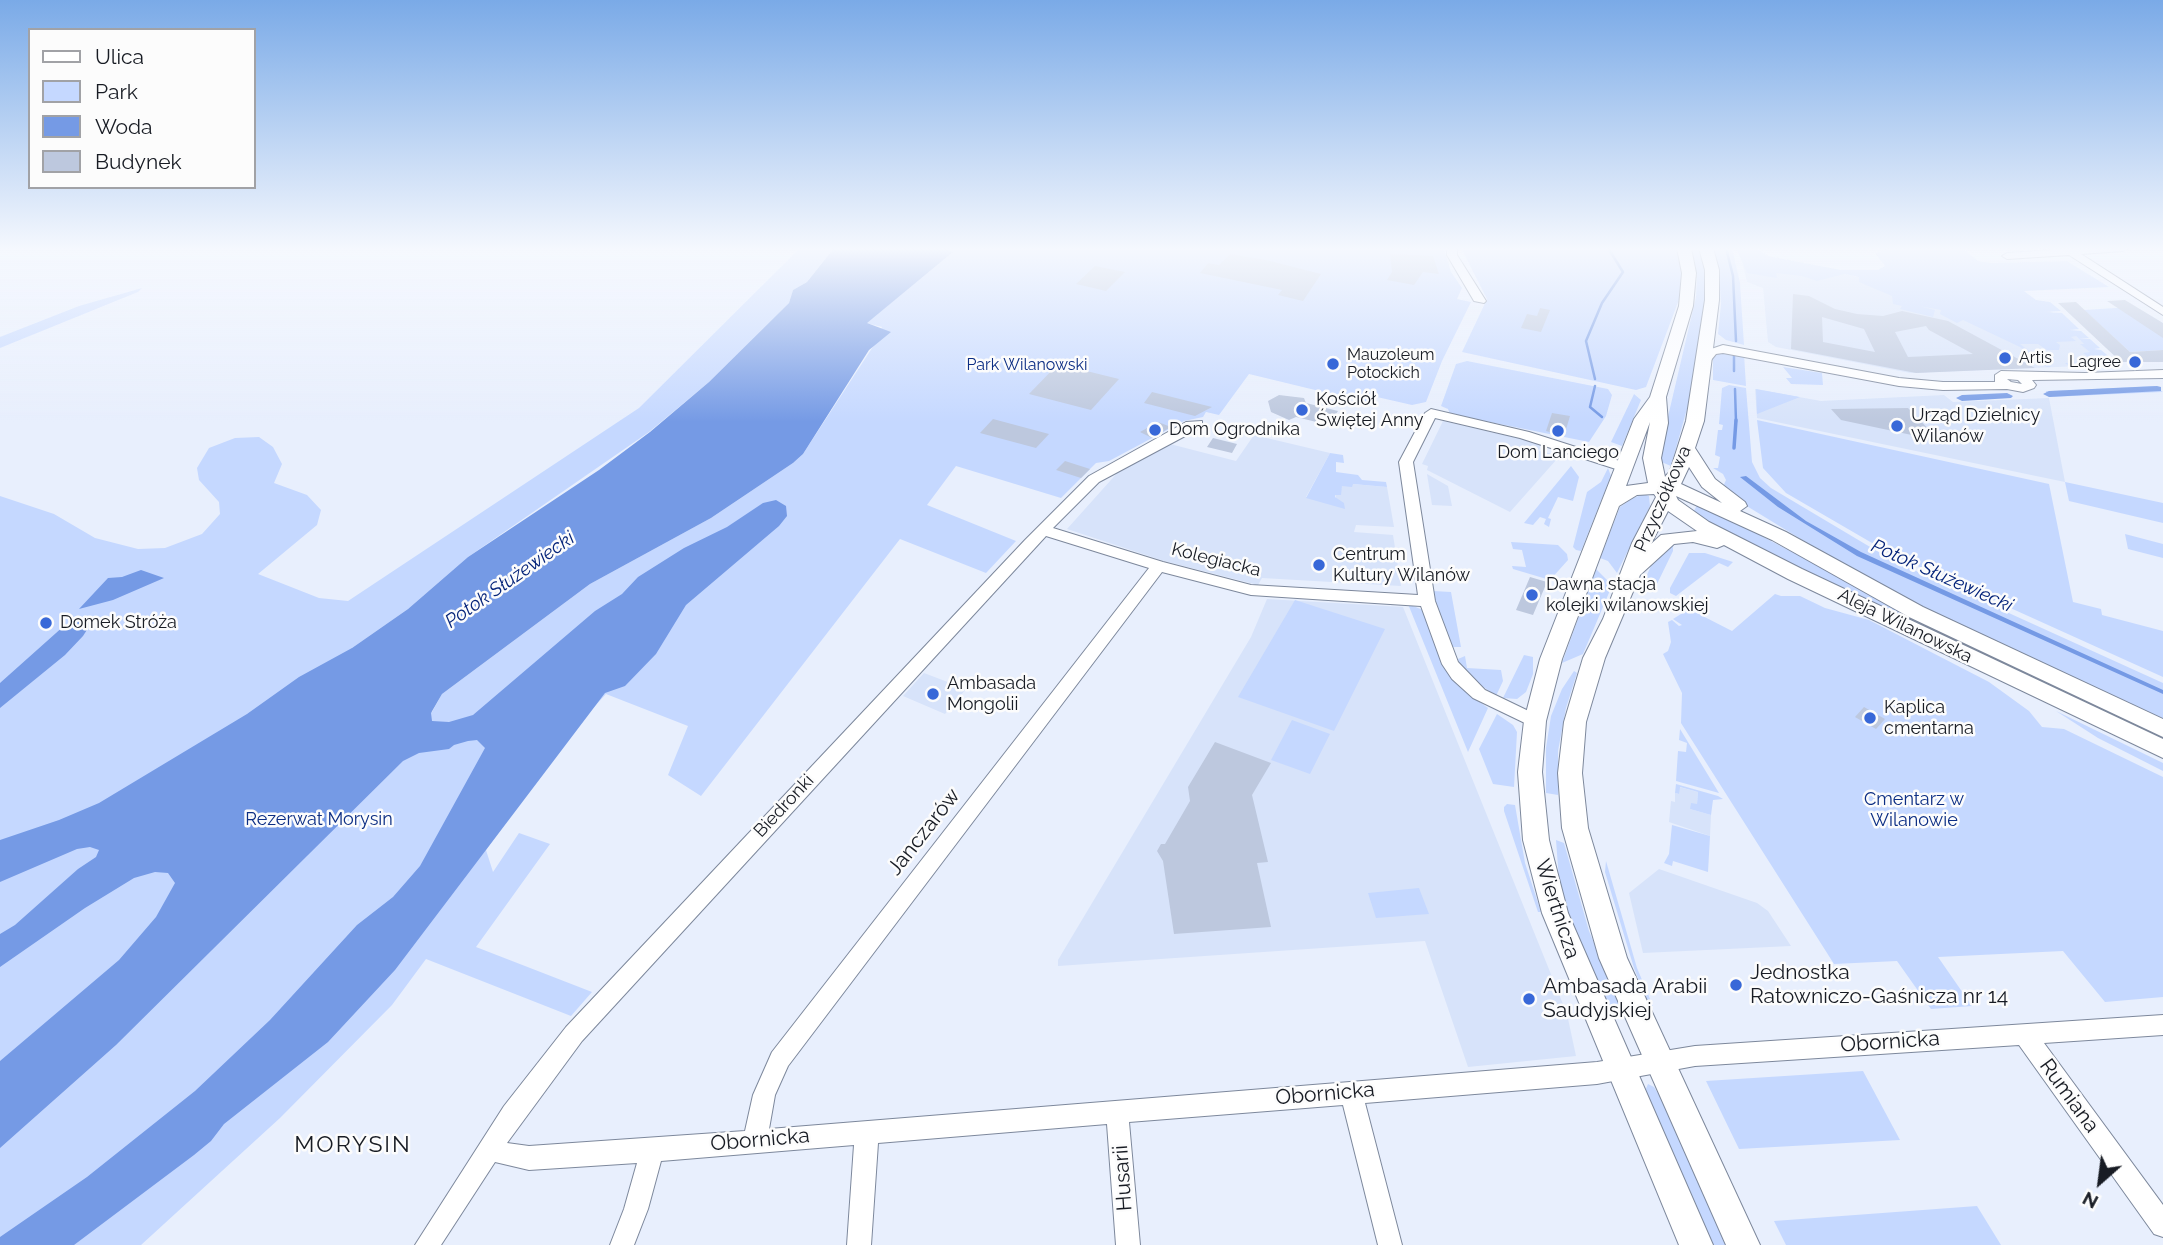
<!DOCTYPE html>
<html>
<head>
<meta charset="utf-8">
<style>
  body { margin:0 }
  #map { position:relative; width:2163px; height:1245px; overflow:hidden; background:#e8effd; font-family:Raleway,sans-serif }
  canvas { display:block }
  .legend { position:absolute; left:28px; top:28px; width:228px; height:161px; box-sizing:border-box; background:#fcfcfc; border:2px solid #a1a2a6; margin:0; padding:9px 12px; list-style:none; font-size:21px; color:#181c24 }
  .legend li { display:flex; align-items:center; gap:14px; height:35px }
  .legend b { width:35px; border:2px solid #a1a2a6 }
  .north { position:absolute; left:2065px; top:1147px; width:70px; height:70px; -webkit-text-stroke:5px #fcfcfc; paint-order:stroke; rotate:208deg; font-size:19px; font-weight:700; line-height:28px; text-align:center; color:#181c24 }
  .north::after { content:''; display:block; margin:auto; width:24px; height:32px; background:#181c24; clip-path:polygon(50% 0,100% 100%,50% 72%,0 100%) }
</style>
</head>
<body>
<div id="map">
<canvas width="2163" height="1245"></canvas>
<ul class="legend">
<li><b style="height:9px;background:#fff"></b>Ulica</li>
<li><b style="height:19px;background:#c5d8ff"></b>Park</li>
<li><b style="height:19px;background:#759ae5"></b>Woda</li>
<li><b style="height:19px;background:#bdc8de"></b>Budynek</li>
</ul>
<div class="north">N</div>
</div>
<script>
const ctx = document.querySelector('canvas').getContext('2d');
ctx.lineJoin = 'round';
function paint(path, color) { ctx.fillStyle = color; ctx.fill(path, 'evenodd'); }
const shape = rows => new Path2D(rows.map(r => 'M' + r).join(''));
function strokePath(path, color, width, dash) { ctx.strokeStyle = color; ctx.lineWidth = width; ctx.lineCap = dash ? 'butt' : 'round'; ctx.setLineDash(dash || []); ctx.stroke(path); }
function drawText(font, color, halo, rows, align = 'center') {
  ctx.font = font + ' Raleway,sans-serif'; ctx.lineWidth = 5; ctx.setLineDash([]); ctx.textBaseline = 'middle'; ctx.strokeStyle = halo; ctx.fillStyle = color; for (const [text, x, y, turn = 0] of rows) {
    ctx.save(); ctx.translate(x, y); ctx.rotate((+turn || 0) * Math.PI / 180); ctx.textAlign = isNaN(turn) ? turn : align; if (halo) ctx.strokeText(text, 0, 0); ctx.fillText(text, 0, 0); ctx.restore();
  }
}
paint(shape([
  [1740,254,1999,304,2041,302,2106,365,1910,373,1776,347,1768,342,1763,288,1747,282],
  [1755,389,1821,401,1944,395,1953,402,2049,398,2065,482,1757,418],
  [1443,421,1535,442,1541,445,1539,451,1558,455,1557,459,1510,512,1427,470,1428,466,1422,464],
  [1254,435,1330,453,1306,497,1337,501,1335,494,1340,492,1342,486,1352,484,1387,487,1394,527,1356,525,1354,532,1393,535,1401,586,1262,578,1258,585,1164,561,1067,529,1119,471,1166,443,1236,461],
  [1427,474,1448,486,1452,506,1432,505],
  [1267,599,1403,607,1567,1014,1576,1056,1468,1067,1425,941,1058,966,1058,960,1251,637],
  [924,673,966,689,945,714,903,696],
  [1679,787,1698,792,1697,805,1690,809,1711,815,1710,836,1669,822,1671,801,1675,802,1675,793,1679,794],
  [1659,869,1757,903,1768,911,1791,946,1643,953,1629,893]
]), '#d7e3fa');
paint(shape([
  [800,248,834,248,807,282,793,290,789,303,709,382,649,432,468,557,408,609,352,648,432,712,442,694,590,584,711,518,793,463,803,454,876,342,882,327,866,323,952,253,949,252,953,248,1444,248,1451,272,1462,288,1457,299,1471,302,1442,361,1426,402,1412,405,1377,397,1373,404,1249,374,1219,415,1206,412,1203,417,1184,421,1109,461,1096,463,1061,498,956,466,927,505,1016,541,986,573,900,539,701,796,668,775,688,726,606,694,563,741,486,850,493,872,519,833,550,844,476,947,592,992,571,1016,426,959,392,1005,280,1118,141,1245,0,1245,0,496,54,514,95,538,138,549,165,548,202,534,220,514,219,502,199,480,197,468,209,448,235,438,259,437,273,447,282,464,274,483,307,495,321,510,317,525,258,574,319,598,348,601,639,408],
  [1461,248,1675,248,1682,263,1680,297,1646,387,1636,390,1462,352,1487,299],
  [1691,248,1701,248,1705,259,1708,298,1690,398,1671,466,1659,461,1659,455,1696,297,1697,275],
  [1712,248,1731,248,1733,252,1740,283,1744,345,1726,340,1718,334,1721,304,1719,275],
  [1736,248,1756,248,1768,256,1841,270,1878,270,1885,266,1875,253,1890,248,1962,248,1978,261,1991,263,2067,261,2109,287,2024,291,2036,300,2050,302,2061,311,2044,312,2062,313,2079,329,2070,330,2081,331,2089,338,2079,338,2090,339,2100,348,2094,349,2101,350,2112,359,2101,359,2106,365,2069,366,2065,363,2096,362,2083,353,2090,352,2080,344,2084,344,2076,336,2071,337,2076,341,2056,342,2060,345,2059,350,2047,350,2038,344,2020,344,2051,367,2047,367,2020,347,1963,320,1957,323,1940,314,1941,310,1919,306,1935,310,1933,317,1900,309,1902,306,1893,304,1892,296,1859,282,1859,277,1844,274,1817,281,1802,276,1776,273,1777,278,1747,273],
  [142,288,138,292,0,348,0,337,79,306],
  [2115,308,2119,308,2163,337,2163,350,2130,352,2084,310],
  [1719,353,1744,354,1746,386,1713,380,1713,358],
  [1467,361,1608,389,1612,395,1606,416,1589,442,1450,414,1448,409,1441,406,1456,364],
  [1783,367,1822,373,1823,385,1791,384,1786,378,1792,378],
  [1729,385,1746,388,1752,462,1760,478,1771,488,1892,560,2163,683,2163,719,1910,602,1853,571,1732,497,1722,489,1726,480,1723,474,1713,468,1718,468,1720,457,1715,455,1718,430,1722,430,1723,425,1719,424,1722,388],
  [2154,386,2163,392,2051,397,2046,395,2046,391,2051,391],
  [1756,389,1800,397,1757,414],
  [1634,394,1641,400,1622,446,1611,442],
  [1757,420,2049,484,2073,602,2101,609,2102,615,2163,631,2163,677,1891,554,1786,493,1763,468],
  [1330,453,1343,455,1344,463,1336,462,1336,472,1358,475,1362,480,1386,482,1387,487,1353,484,1352,487,1342,486,1341,495,1335,495,1335,497,1344,503,1345,509,1306,498],
  [1571,466,1579,477,1573,501,1558,497,1548,518,1551,519,1549,527,1544,524,1546,519,1540,517,1533,525,1524,523],
  [1608,468,1611,476,1581,551,1576,550,1573,547,1587,492,1601,482],
  [2065,482,2163,503,2163,523,2069,501],
  [1644,494,1649,496,1650,506,1617,573,1608,561,1600,558,1620,507,1633,498],
  [1698,503,1934,626,2163,734,2163,745,1775,558,1693,513],
  [2125,534,2163,544,2163,558,2128,549],
  [1511,542,1558,545,1567,554,1568,560,1550,580,1513,569,1512,566,1526,567,1522,550,1513,549],
  [1673,543,1673,551,1657,584,1644,582,1653,561],
  [1689,553,1705,553,1733,562,1728,567,1719,563,1676,596,1670,593,1670,588],
  [1596,569,1612,585,1611,588,1583,654,1562,663],
  [1433,591,1451,592,1461,647,1452,647,1437,612],
  [1775,594,1781,596,1800,596,1825,608,1869,620,1989,682,2029,711,2042,727,2064,729,2163,777,2163,997,2105,1002,2063,951,1938,957,1972,1006,1931,1009,1897,961,1834,964,1681,723,1682,693,1663,654,1668,651,1671,642,1668,622,1672,620,1679,626,1682,625,1673,619,1689,609,1732,631],
  [1295,600,1385,629,1334,731,1238,697],
  [1408,604,1423,610,1444,667,1466,692,1488,708,1468,752],
  [1524,655,1533,657,1533,674,1526,692,1517,699,1503,698],
  [1465,656,1467,668,1501,670,1503,681,1496,696,1471,678,1459,664,1458,659],
  [1574,671,1577,673,1566,708,1558,751,1558,795,1546,793,1546,748,1551,716,1562,689],
  [2056,711,2163,763,2163,771,2098,738],
  [1497,714,1513,725,1517,732,1514,787,1493,784,1479,749],
  [1292,720,1330,734,1310,774,1271,760],
  [1680,729,1719,793,1676,781,1678,751,1686,752,1687,743,1679,740],
  [1676,784,1718,796,1723,799,1713,800,1711,815,1690,809,1691,803,1697,804,1698,792,1680,787,1679,794,1675,793],
  [1507,804,1515,805,1525,863,1541,912,1538,912,1504,811,1504,807],
  [1672,825,1710,836,1708,872,1673,861,1672,866,1664,863,1669,854],
  [1556,840,1564,843,1589,931,1621,1007,1607,1008,1570,921,1559,880],
  [1606,861,1637,968,1653,1006,1649,1006,1634,968,1605,872],
  [1419,888,1429,914,1376,918,1368,893],
  [1863,1071,1900,1140,1739,1149,1706,1081],
  [1648,1084,1654,1087,1661,1098,1728,1245,1712,1245,1645,1091],
  [1977,1206,2001,1245,1786,1245,1774,1221]
]), '#c5d8ff');
paint(shape([
  [834,248,953,248,950,251,953,252,867,323,891,332,869,350,803,454,793,463,711,518,590,584,442,694,431,713,432,721,449,722,473,715,595,611,622,594,638,577,684,548,727,527,763,503,776,500,786,506,787,516,779,526,686,605,656,654,625,686,605,693,395,970,328,1042,224,1124,211,1141,194,1155,74,1245,0,1245,0,1237,87,1177,195,1091,270,1020,357,925,393,897,420,866,485,748,477,740,468,741,454,745,449,749,419,753,403,761,116,1045,0,1148,0,1061,119,960,156,917,175,883,168,873,155,872,134,878,85,908,0,967,0,934,15,925,78,869,96,857,99,850,90,847,77,849,0,882,0,840,59,820,99,803,247,714,299,677,352,648,408,609,468,557,599,470,650,432,709,382,789,303,793,290,807,282],
  [1746,476,1806,521,1861,552,2163,690,2163,694,1857,556,1778,507,1740,477],
  [141,570,164,578,113,600,79,609,108,578,122,577],
  [88,618,92,622,83,636,65,655,0,708,0,683,65,625]
]), '#759ae5');
strokePath(shape([
  [1726,248,1733,276,1736,341],
  [1734,355,1734,371],
  [1595,379,1586,341,1602,303,1623,272,1608,248],
  [1595,386,1590,407,1602,417],
  [1735,389,1736,422]
]), '#759ae5', 2.5);
strokePath(shape([
  [1734,448,1736,420]
]), '#759ae5', 3.5);
paint(shape([
  [2157,386,2161,387,2161,391,2049,397,2043,394,2049,391,2157,386],
  [2007,393,2013,396,2011,398,1962,401,1956,398,1962,395,2007,393]
]), '#759ae5');
paint(shape([
  [1230,254,1266,260,1321,274,1303,301,1278,295,1282,290,1200,273,1208,263,1219,265],
  [1390,254,1433,256,1439,274,1423,272,1414,285,1387,280,1392,272],
  [1095,266,1125,272,1106,291,1076,284],
  [1793,294,1809,296,1835,309,1857,314,1883,316,1902,311,1948,321,2035,368,1916,373,1791,349],
  [1822,317,1864,329,1875,352,1823,342],
  [1926,326,1929,330,1973,354,1908,357,1895,332],
  [2125,300,2163,323,2163,338,2107,301],
  [2076,302,2130,352,2163,350,2163,362,2121,362,2058,303],
  [1540,308,1550,310,1541,332,1521,328,1527,314,1537,316],
  [1058,364,1119,379,1091,410,1029,394],
  [1152,392,1212,407,1195,416,1144,403],
  [1279,395,1304,398,1306,403,1338,411,1329,425,1296,417,1289,420,1271,412,1268,401],
  [1908,408,1940,441,1841,420,1831,409],
  [1552,413,1570,416,1564,436,1546,431],
  [993,419,1049,434,1036,448,980,433],
  [1158,422,1171,427,1152,438,1140,432],
  [1213,438,1237,444,1232,453,1207,447],
  [1065,461,1090,469,1081,478,1056,470],
  [1530,577,1547,582,1533,615,1516,610],
  [1864,707,1885,719,1876,729,1855,717],
  [1215,742,1271,763,1252,795,1268,862,1257,863,1271,927,1174,934,1163,861,1157,851,1161,844,1165,844,1190,801,1188,787]
]), '#bdc8de');
const minor = shape([
  [1447,248,1457,248,1457,255,1486,301,1484,303,1474,301,1447,255,1447,248],
  [2082,248,2128,248,2123,251,2081,254,2163,307,2163,315,2069,255,2007,259,2002,256,2007,253,2082,248],
  [1723,345,1899,378,1943,382,1995,382,1995,375,2001,371,2085,373,2163,370,2163,378,2032,380,2036,385,2034,388,2023,392,2007,389,1943,390,1899,386,1723,353,1716,354,1707,365,1699,365,1697,362,1708,350,1723,345],
  [2007,379,2018,380,2022,384,2011,382,2007,379],
  [1431,409,1529,432,1629,464,1631,467,1624,471,1619,470,1520,438,1435,418,1413,462,1435,601,1458,662,1485,690,1541,717,1544,721,1541,725,1529,725,1473,698,1452,679,1442,664,1421,606,1251,595,1162,572,788,1066,775,1095,769,1129,1597,1062,1695,1046,2163,1015,2163,1035,2044,1043,2163,1205,2163,1237,2154,1234,2019,1045,1695,1066,1597,1084,1365,1103,1402,1245,1378,1245,1343,1105,1129,1122,1140,1245,1116,1245,1107,1124,878,1143,871,1245,847,1245,854,1145,661,1161,648,1209,634,1245,610,1245,624,1209,637,1163,529,1170,495,1162,441,1245,415,1245,504,1106,566,1027,1025,540,1089,476,1186,422,1202,421,1202,427,1099,482,1053,528,1163,562,1251,585,1418,595,1399,462,1425,413,1431,409],
  [1046,536,1149,568,772,1052,753,1095,745,1131,529,1146,507,1143,582,1041,1046,536]
]);
const secondary = shape([
  [1677,248,1691,248,1696,273,1693,306,1666,397,1668,423,1661,458,1665,477,1670,471,1686,421,1705,300,1705,270,1699,248,1713,248,1719,270,1719,300,1704,421,1695,448,1715,479,1745,502,1747,506,1740,511,1786,532,1923,607,2163,719,2163,737,1909,617,1772,540,1676,496,1678,500,1709,522,1802,569,2163,739,2163,758,1788,579,1724,545,1717,548,1693,542,1674,544,1640,575,1605,658,1586,722,1582,773,1588,828,1627,958,1760,1245,1726,1245,1599,958,1562,828,1558,773,1564,722,1583,658,1603,619,1632,543,1656,497,1654,494,1637,495,1619,506,1562,659,1546,721,1542,772,1549,840,1568,913,1713,1245,1679,1245,1542,913,1523,840,1518,772,1524,721,1540,659,1634,419,1650,397,1679,306,1682,273,1677,248],
  [1650,422,1643,458,1648,483,1626,486,1650,422],
  [1689,467,1702,487,1722,503,1681,484,1689,467],
  [1668,511,1697,531,1661,535,1651,544,1668,511]
]);
strokePath(minor, '#7d889c', 2);
strokePath(secondary, '#7d889c', 2);
paint(minor, '#fff');
paint(secondary, '#fff');
const sky = ctx.createLinearGradient(0, 0, 0, 422);
sky.addColorStop(0, '#7aaae7');
sky.addColorStop(0.59, '#f5f8fe');
sky.addColorStop(1, '#f5f8fe00');
ctx.fillStyle = sky;
ctx.fillRect(0, 0, 2163, 422);
for (const [x, y, r, color] of [
  [2005,358,7,"#3868d8"],
  [2135,362,7,"#3868d8"],
  [1333,364,7,"#3868d8"],
  [1302,410,7,"#3868d8"],
  [1897,426,7,"#3868d8"],
  [1155,430,7,"#3868d8"],
  [1558,431,7,"#3868d8"],
  [1319,565,7,"#3868d8"],
  [1532,595,7,"#3868d8"],
  [46,623,7,"#3868d8"],
  [933,694,7,"#3868d8"],
  [1870,718,7,"#3868d8"],
  [1736,985,7,"#3868d8"],
  [1529,999,7,"#3868d8"]
]) { const dot = new Path2D(); dot.arc(x, y, r, 0, 2 * Math.PI); ctx.fillStyle = color; ctx.fill(dot); strokePath(dot, '#fcfcfc', 2.5); }
drawText('16px', '#181c24', '#fcfcfc', [
  ["Mauzoleum",1347,355],
  ["Potockich",1347,373],
  ["Artis",2019,358],
  ["Lagree",2121,362,"right"]
], 'left');
drawText('16px', '#0c2e84', '#fcfcfc', [
  ["Park Wilanowski",1027,365]
]);
drawText('18px', '#181c24', '#fcfcfc', [
  ["Kościół",1316,400],
  ["Świętej Anny",1316,421],
  ["Urząd Dzielnicy",1911,416],
  ["Wilanów",1911,437],
  ["Dom Ogrodnika",1169,430],
  ["Dom Lanciego",1558,453,"center"],
  ["Centrum",1333,555],
  ["Kultury Wilanów",1333,576],
  ["Dawna stacja",1546,585],
  ["kolejki wilanowskiej",1546,606],
  ["Domek Stróża",60,623],
  ["Ambasada",947,684],
  ["Mongolii",947,705],
  ["Kaplica",1884,708],
  ["cmentarna",1884,729]
], 'left');
drawText('18px', '#181c24', '#fcfcfc', [
  ["Przyczółkowa",1663,499,-66],
  ["Kolegiacka",1216,560,14],
  ["Aleja Wilanowska",1905,626,26],
  ["Biedronki",784,806,-47]
]);
drawText('18px', '#0c2e84', '#fcfcfc', [
  ["Cmentarz w",1914,800],
  ["Wilanowie",1914,821],
  ["Rezerwat Morysin",319,820]
]);
drawText('italic 19px', '#05247a', '#fcfcfc', [
  ["Potok Służewiecki",1942,576,24],
  ["Potok Służewiecki",510,580,-35]
]);
drawText('21px', '#181c24', '#fcfcfc', [
  ["Janczarów",924,832,-52],
  ["Wiertnicza",1557,909,72],
  ["Obornicka",1890,1042,-4],
  ["Obornicka",1325,1094,-5],
  ["Rumiana",2069,1096,54],
  ["Obornicka",760,1140,-5],
  ["Husarii",1123,1178,-94]
]);
drawText('21px', '#181c24', '#fcfcfc', [
  ["Jednostka",1750,973],
  ["Ratowniczo-Gaśnicza nr 14",1750,997],
  ["Ambasada Arabii",1543,987],
  ["Saudyjskiej",1543,1011]
], 'left');
ctx.letterSpacing = '2px';
drawText('23px', '#181c24', '#fcfcfc', [
  ["MORYSIN",353,1145]
]);
ctx.letterSpacing = '0px';
</script>
</body>
</html>
